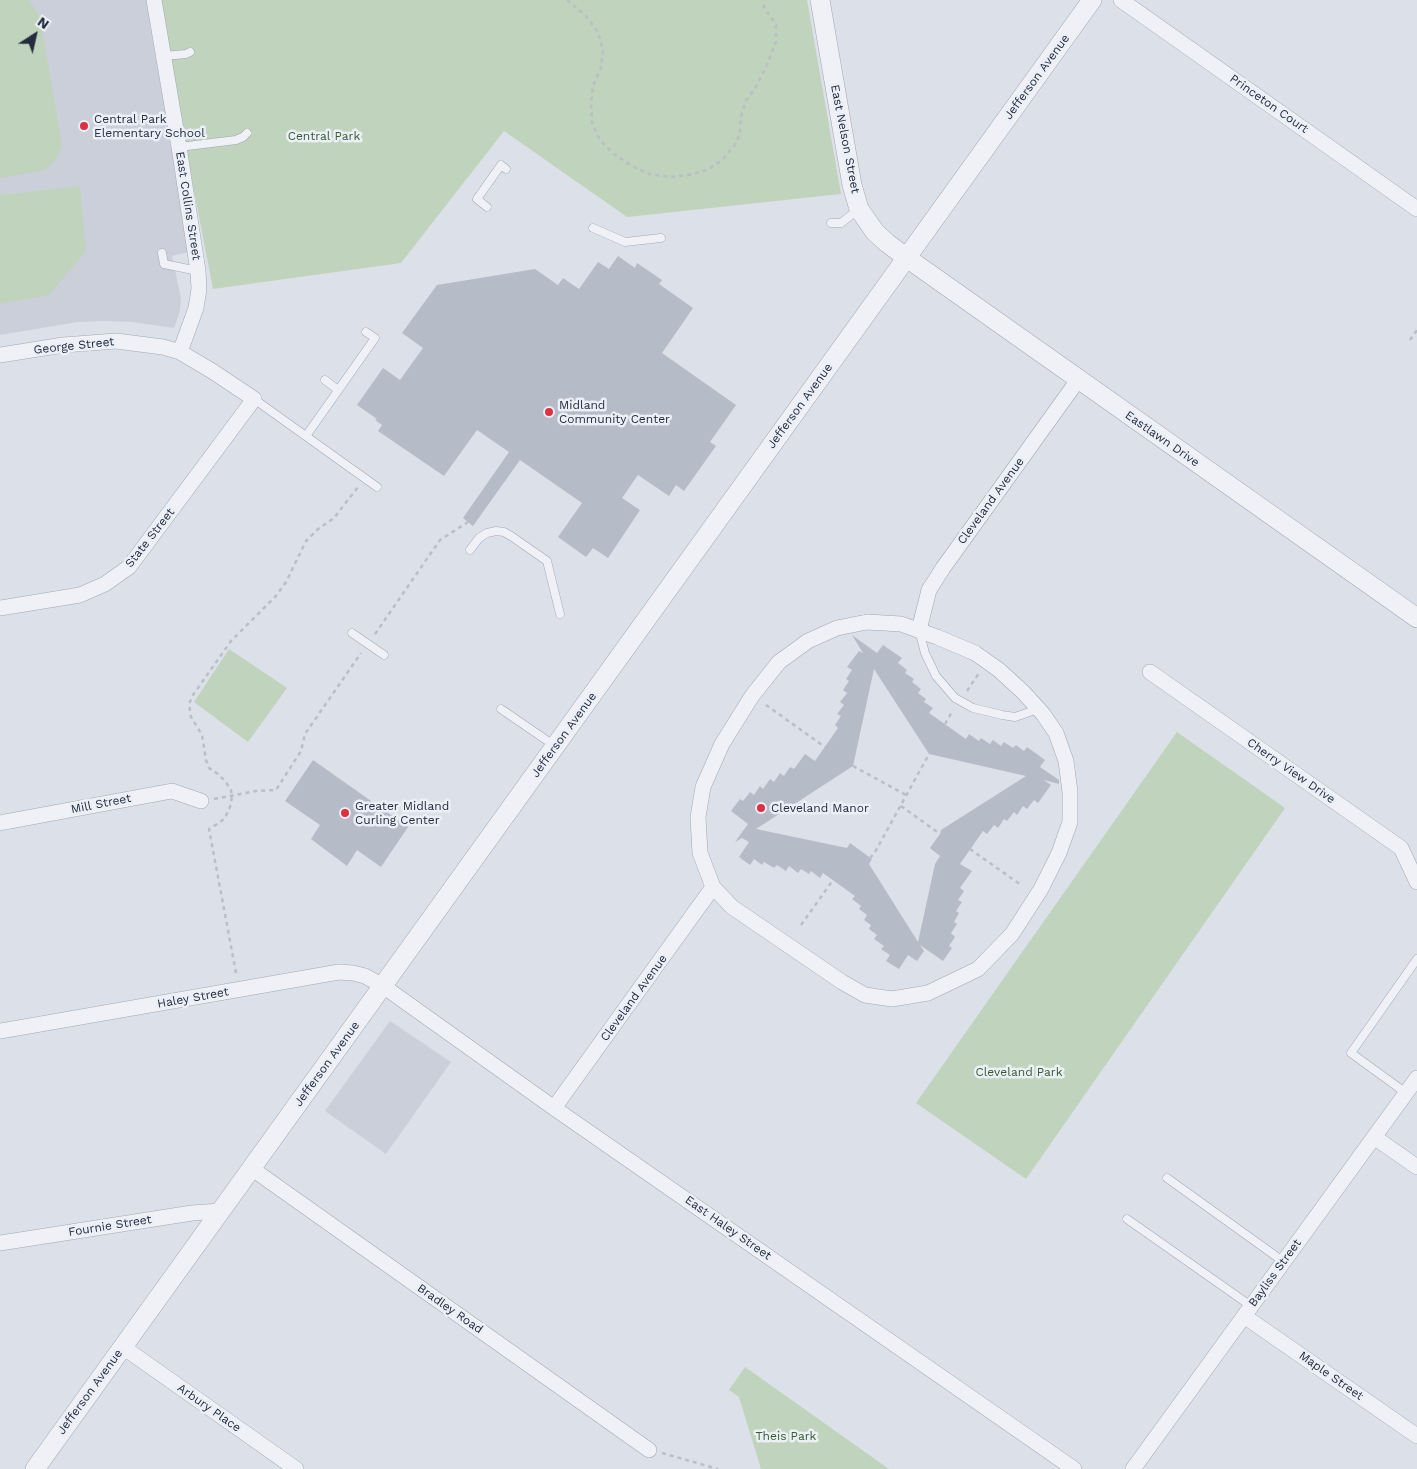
<!DOCTYPE html>
<html>
<head>
<meta charset="utf-8">
<style>
  body { margin:0 }
  #map { position:relative; width:1417px; height:1469px; overflow:hidden; background:#dce0e8; font-family:"Work Sans",sans-serif }
  canvas { display:block }
  .north { position:absolute; left:10px; top:10px; width:50px; height:50px; -webkit-text-stroke:4px #ebeff6; paint-order:stroke; rotate:35deg; font-size:14px; font-weight:700; line-height:20px; text-align:center; color:#242d40 }
  .north::after { content:''; display:block; margin:auto; width:18px; height:22px; background:#242d40; clip-path:polygon(50% 0,100% 100%,50% 72%,0 100%) }
</style>
</head>
<body>
<div id="map">
<canvas width="1417" height="1469"></canvas>
<div class="north">N</div>
</div>
<script>
const ctx = document.querySelector('canvas').getContext('2d');
ctx.lineJoin = 'round';
function paint(path, color) { ctx.fillStyle = color; ctx.fill(path, 'evenodd'); }
const shape = rows => new Path2D(rows.map(r => 'M' + r).join(''));
function strokePath(path, color, width, dash) { ctx.strokeStyle = color; ctx.lineWidth = width; ctx.lineCap = dash ? 'butt' : 'round'; ctx.setLineDash(dash || []); ctx.stroke(path); }
function drawText(font, color, halo, rows, align = 'center') {
  ctx.font = font + ' "Work Sans",sans-serif'; ctx.lineWidth = 5; ctx.setLineDash([]); ctx.textBaseline = 'middle'; ctx.strokeStyle = halo; ctx.fillStyle = color; for (const [text, x, y, turn = 0] of rows) {
    ctx.save(); ctx.translate(x, y); ctx.rotate((+turn || 0) * Math.PI / 180); ctx.textAlign = isNaN(turn) ? turn : align; if (halo) ctx.strokeText(text, 0, 0); ctx.fillText(text, 0, 0); ctx.restore();
  }
}
paint(shape([
  [0,0,146,0,189,252,172,256,181,298,180,311,174,328,132,322,103,321,78,322,0,335],
  [390,1021,451,1062,386,1154,325,1111]
]), '#cacfda');
paint(shape([
  [0,0,29,0,40,17,62,146,56,160,45,170,0,178],
  [161,0,807,0,841,194,627,217,504,131,401,263,213,289,191,175],
  [80,186,86,251,49,295,0,304,0,195],
  [229,649,287,688,248,742,194,702],
  [1177,732,1285,808,1026,1179,916,1103],
  [745,1367,889,1469,761,1469,739,1397,729,1390]
]), '#c0d3bc');
paint(shape([
  [618,256,635,268,637,263,662,280,659,284,693,308,662,353,736,405,710,442,716,446,684,491,676,485,669,496,638,475,622,498,640,510,608,558,593,548,586,557,558,537,582,503,520,460,473,526,463,518,509,452,477,430,444,476,378,431,382,425,375,420,377,419,357,405,383,368,400,380,423,348,402,333,437,285,535,269,558,285,563,278,579,289,598,262,609,269],
  [852,635,877,653,883,645,902,658,898,663,907,670,905,673,914,679,912,682,921,689,918,693,926,699,924,702,933,708,929,713,966,739,969,734,979,741,981,738,990,744,993,740,1001,746,1004,742,1013,748,1016,745,1024,751,1027,747,1045,760,1040,767,1059,780,1059,784,1044,780,1051,785,1038,803,1034,800,1027,809,1023,806,1017,815,1014,812,1007,821,1004,819,998,828,994,825,987,834,983,831,960,864,972,871,960,888,964,891,958,900,962,902,956,911,959,913,954,922,957,924,951,933,955,937,949,946,952,948,943,961,920,945,924,951,917,961,908,955,899,969,886,961,890,955,881,949,884,946,874,939,877,935,869,929,871,925,864,920,867,915,859,909,861,906,852,899,855,896,823,873,820,878,811,871,809,874,801,869,798,873,789,866,786,871,777,865,774,868,764,862,762,865,754,859,750,865,739,857,749,842,742,838,735,842,748,824,731,811,740,799,743,801,750,792,754,795,760,786,763,789,770,779,774,782,780,773,784,776,790,767,794,769,805,754,815,761,838,728,835,725,841,716,837,714,844,705,840,702,847,693,843,690,849,681,846,679,852,670,847,667,859,651,863,653],
  [874,669,929,754,1026,776,941,830,940,834,930,848,940,856,935,864,918,942,869,864,872,859,850,843,847,848,756,829,853,766],
  [313,760,408,827,381,867,357,850,347,866,311,839,320,825,285,801]
]), '#b6bbc8');
const service = shape([
  [164,56,186,54,190,52],
  [179,147,236,140,243,137,247,133],
  [487,207,477,199,501,165,506,169],
  [831,223,841,223,859,209],
  [593,228,625,242,661,238],
  [162,253,164,264,198,271],
  [325,380,338,390],
  [254,399,377,487],
  [306,436,375,338,366,332],
  [470,550,479,538,487,533,496,531,504,532,511,536,547,561,560,614],
  [919,630,925,653,936,676,955,698,973,708,1002,715,1015,717,1038,709],
  [352,633,384,655],
  [501,709,555,746],
  [1406,1093,1351,1053,1417,959],
  [1167,1178,1284,1262],
  [1127,1219,1251,1306]
]);
const minor = shape([
  [154,0,179,147,198,271,199,289,196,308,180,352],
  [1121,0,1417,209],
  [0,355,63,345,116,341,163,347,180,352,212,371,254,399,129,567,105,584,80,595,0,608],
  [867,622,901,624,937,637,975,653,999,670,1023,692,1043,714,1056,733,1066,761,1070,792,1070,822,1059,853,1041,889,1012,934,978,969,928,993,892,999,865,995,842,982,732,907,713,887,700,853,698,817,703,787,722,744,752,696,779,662,808,641,837,628,867,622],
  [919,630,929,590,943,568,1078,380],
  [1150,672,1401,848,1417,882],
  [0,823,172,791,201,801],
  [0,1031,339,972,353,973,365,976,383,986,554,1108,1074,1469],
  [554,1108,713,887],
  [1374,1137,1417,1167],
  [251,1168,649,1450],
  [0,1243,192,1213,221,1211],
  [1244,1316,1417,1436],
  [123,1347,296,1469],
  [1133,1469,1417,1078]
]);
const tertiary = shape([
  [820,0,852,185,859,209,875,232,887,243,907,258,1417,618],
  [35,1469,1092,0]
]);
strokePath(service, '#a1a7b2', 9);
strokePath(minor, '#a1a7b2', 16);
strokePath(tertiary, '#a1a7b2', 20);
strokePath(shape([
  [567,0,586,16,598,32,603,50,601,68,593,86,591,103,592,123,600,140,614,154,632,166,649,174,671,177,688,175,707,170,722,160,734,146,740,134,741,116,746,101,757,85,767,65,776,42,776,25,764,7,763,0],
  [1410,340,1417,330],
  [375,634,440,540,468,522],
  [967,691,979,673],
  [766,705,825,747],
  [945,724,953,710],
  [853,766,906,795],
  [214,799,256,791,276,790,301,751,305,734,361,653],
  [901,806,940,834],
  [970,849,1021,885],
  [870,858,875,852,929,754],
  [801,925,833,880],
  [236,973,209,829,219,823,225,818,230,807,232,797,231,790,225,781,218,774,209,768,206,760,202,735,191,717,189,704,193,695,231,641,275,597,286,582,306,541,318,529,334,518,358,487],
  [662,1453,718,1469]
]), '#babec7', 2.5, [4, 4]);
strokePath(service, '#eff1f6', 8);
strokePath(minor, '#eff1f6', 15);
strokePath(tertiary, '#eff1f6', 19);
for (const [x, y, r, color] of [
  [84,126,5,"#dd3141"],
  [549,412,5,"#dd3141"],
  [761,808,5,"#dd3141"],
  [345,813,5,"#dd3141"]
]) { const dot = new Path2D(); dot.arc(x, y, r, 0, 2 * Math.PI); ctx.fillStyle = color; ctx.fill(dot); strokePath(dot, '#ebeff6', 2); }
drawText('12px', '#242d40', '#ebeff6', [
  ["Jefferson Avenue",1037,77,-54],
  ["Princeton Court",1269,104,35],
  ["East Nelson Street",845,139,79],
  ["East Collins Street",188,206,81],
  ["George Street",74,346,-6],
  ["Jefferson Avenue",800,406,-54],
  ["Eastlawn Drive",1162,439,35],
  ["Cleveland Avenue",991,501,-54],
  ["State Street",150,538,-52],
  ["Jefferson Avenue",564,735,-54],
  ["Cherry View Drive",1291,771,35],
  ["Mill Street",101,804,-11],
  ["Haley Street",193,998,-10],
  ["Cleveland Avenue",634,998,-54],
  ["Jefferson Avenue",327,1064,-54],
  ["Fournie Street",110,1226,-9],
  ["East Haley Street",728,1228,35],
  ["Bayliss Street",1275,1273,-54],
  ["Bradley Road",450,1309,35],
  ["Maple Street",1331,1376,35],
  ["Jefferson Avenue",90,1392,-54],
  ["Arbury Place",209,1408,35]
]);
drawText('12px', '#242d40', '#ebeff6', [
  ["Central Park",94,119],
  ["Elementary School",94,133],
  ["Midland",559,405],
  ["Community Center",559,419],
  ["Greater Midland",355,806],
  ["Curling Center",355,820],
  ["Cleveland Manor",771,808]
], 'left');
drawText('12px', '#365d30', '#ebeff6', [
  ["Central Park",324,136],
  ["Cleveland Park",1019,1072],
  ["Theis Park",786,1436]
]);
</script>
</body>
</html>
